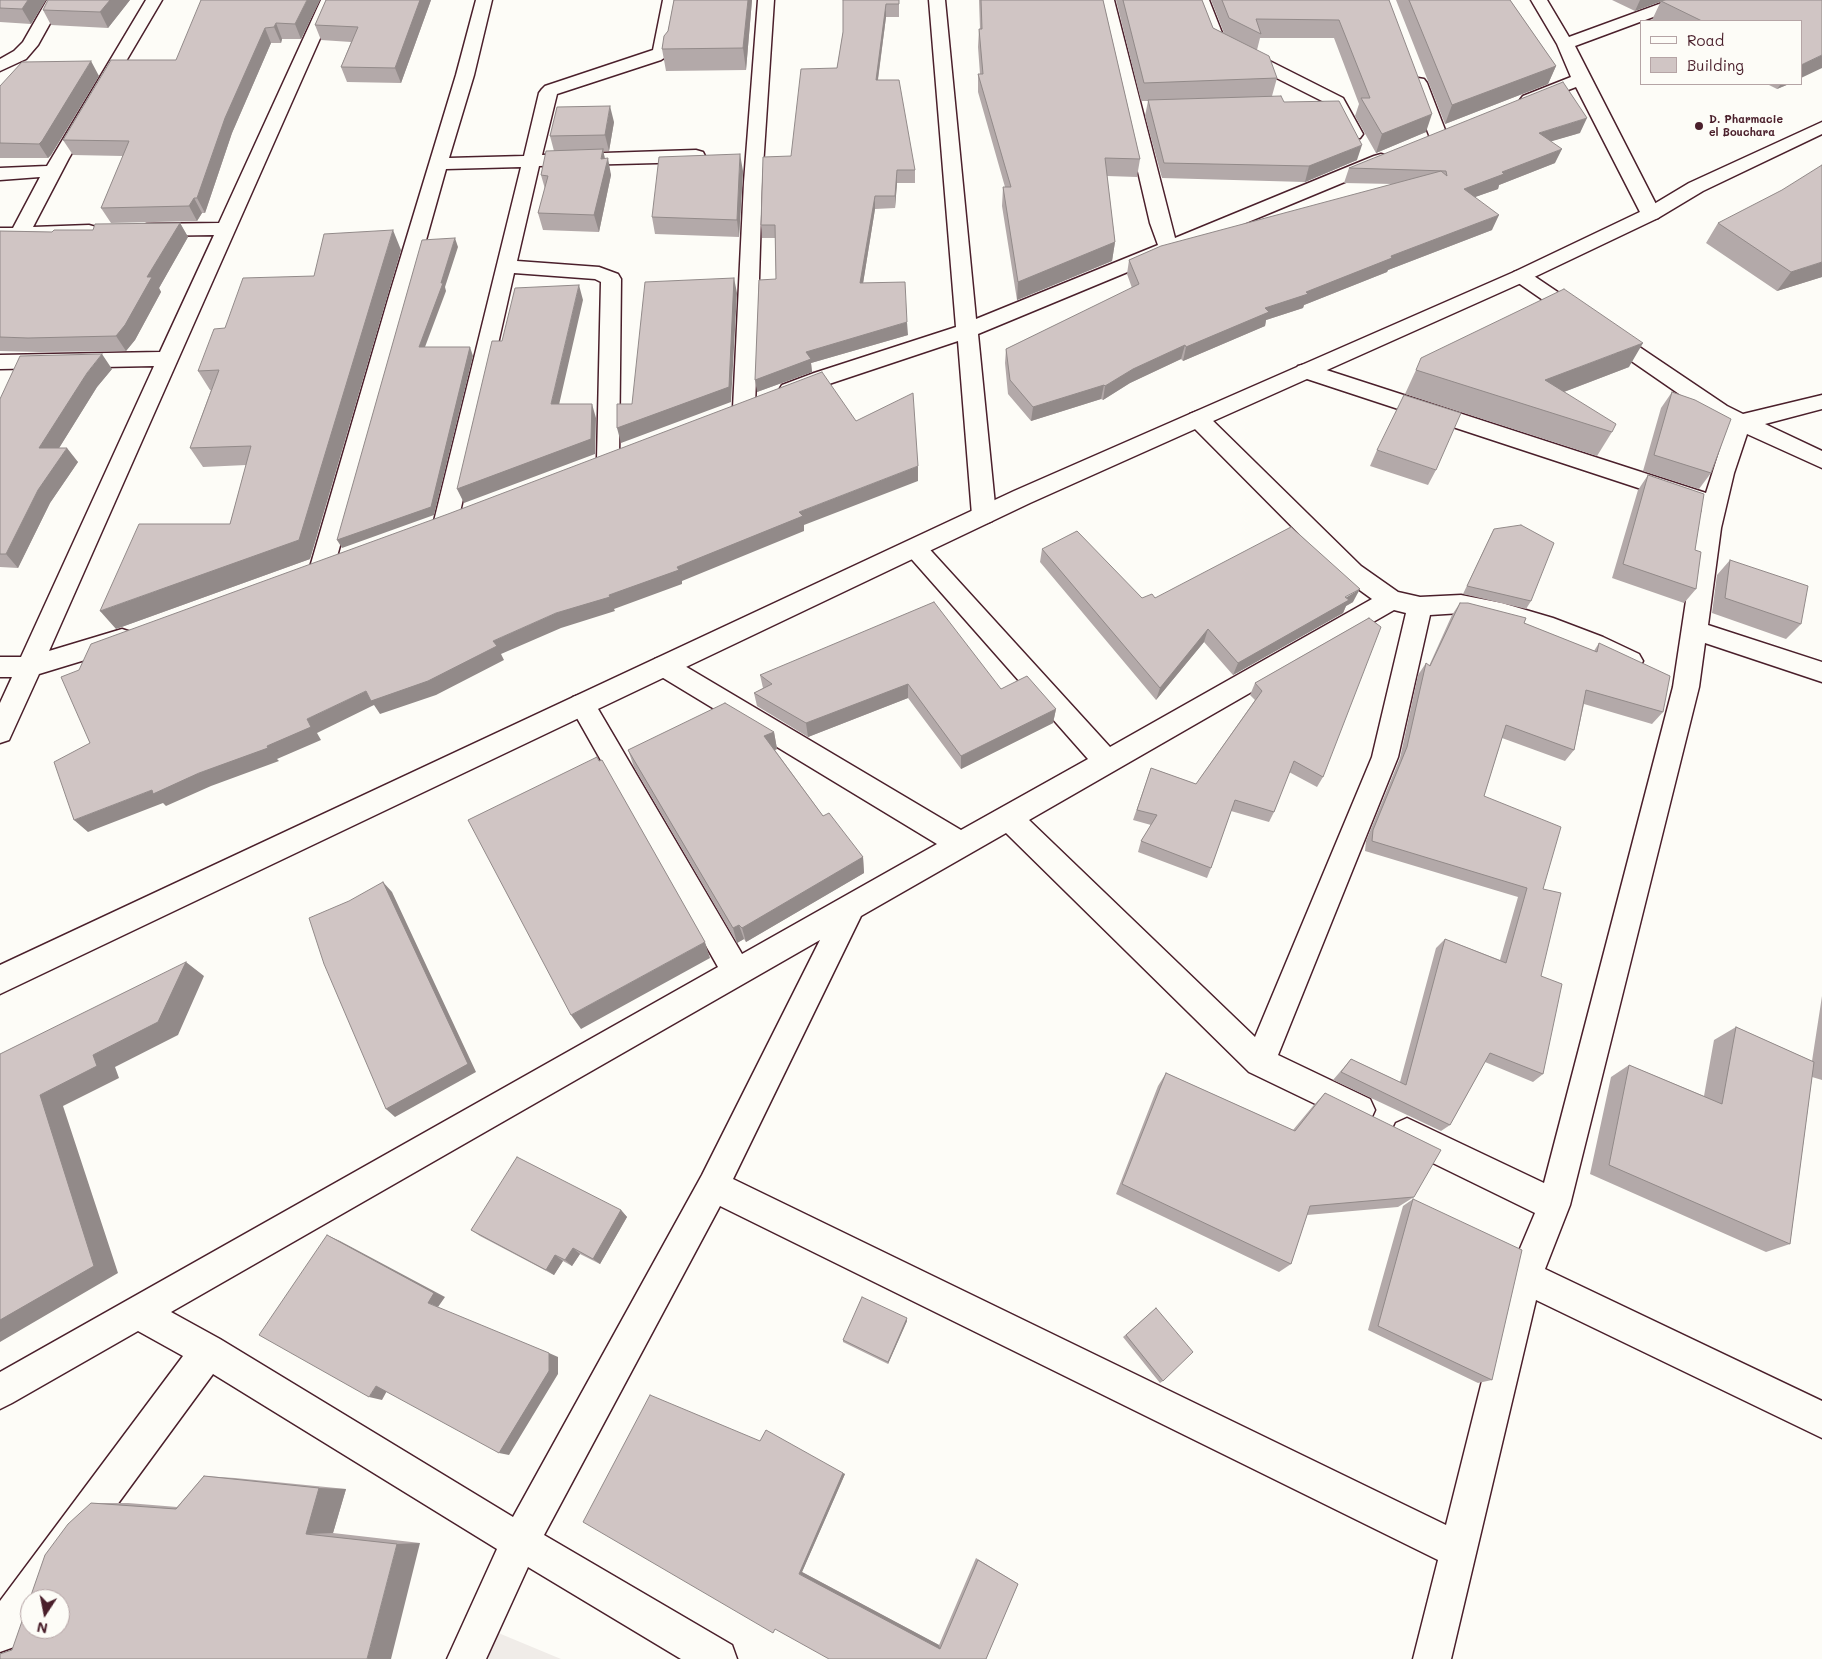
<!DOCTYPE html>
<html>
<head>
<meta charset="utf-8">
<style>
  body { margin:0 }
  #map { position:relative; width:1822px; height:1659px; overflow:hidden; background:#fdfcf7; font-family:Mali,sans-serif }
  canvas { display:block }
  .legend { position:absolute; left:1640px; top:20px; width:162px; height:65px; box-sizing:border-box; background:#fdfcf7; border:1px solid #b5a4a5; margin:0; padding:6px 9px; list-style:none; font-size:15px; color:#4a1f2b }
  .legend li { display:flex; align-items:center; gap:10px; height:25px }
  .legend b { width:25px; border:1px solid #b5a4a5 }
  .north { position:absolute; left:20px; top:1589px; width:50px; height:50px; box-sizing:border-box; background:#fdfcf7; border:1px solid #b5a4a5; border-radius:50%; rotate:191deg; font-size:14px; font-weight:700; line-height:20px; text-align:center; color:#4a1f2b }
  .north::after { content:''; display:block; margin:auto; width:18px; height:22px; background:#4a1f2b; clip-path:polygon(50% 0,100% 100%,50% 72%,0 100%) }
</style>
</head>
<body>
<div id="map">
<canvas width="1822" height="1659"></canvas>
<ul class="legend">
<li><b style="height:6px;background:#fdfcf7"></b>Road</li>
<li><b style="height:14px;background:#d0c5c4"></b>Building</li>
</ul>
<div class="north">N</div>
</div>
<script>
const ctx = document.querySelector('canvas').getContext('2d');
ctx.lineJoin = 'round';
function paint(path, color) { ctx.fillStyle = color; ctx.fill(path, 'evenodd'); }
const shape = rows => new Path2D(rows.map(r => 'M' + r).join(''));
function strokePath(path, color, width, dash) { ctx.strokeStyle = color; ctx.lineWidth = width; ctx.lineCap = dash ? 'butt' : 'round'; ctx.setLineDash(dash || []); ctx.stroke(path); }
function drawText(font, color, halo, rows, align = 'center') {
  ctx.font = font + ' Mali,sans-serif'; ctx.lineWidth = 5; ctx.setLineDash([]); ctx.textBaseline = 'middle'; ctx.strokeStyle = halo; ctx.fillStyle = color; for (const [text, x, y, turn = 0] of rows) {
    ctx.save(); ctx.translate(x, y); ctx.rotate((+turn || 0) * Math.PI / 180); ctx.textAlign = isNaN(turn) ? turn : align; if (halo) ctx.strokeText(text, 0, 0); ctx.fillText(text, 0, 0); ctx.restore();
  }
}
paint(shape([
  [496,1632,561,1659,488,1659]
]), '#f0ece8');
const street = shape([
  [47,0,63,0,38,45,26,59,0,71,0,59,14,51,23,42,47,0],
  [146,0,162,0,69,158,33,227,89,225,96,227,99,231,96,235,89,237,0,240,0,228,13,228,40,177,0,180,0,168,47,166,146,0],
  [321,0,337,0,49,651,122,629,131,632,134,639,131,646,39,674,9,740,0,743,0,703,12,677,0,677,0,657,21,657,154,366,0,369,0,355,160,352,214,235,147,236,140,234,137,230,140,226,147,224,219,223,321,0],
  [476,0,492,0,474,75,449,158,524,156,539,93,542,89,545,86,653,50,663,0,679,0,670,52,667,56,661,60,557,94,542,155,696,150,703,152,705,156,703,160,696,162,539,166,517,261,599,267,618,274,621,279,619,459,616,465,608,467,600,465,597,459,601,282,595,279,514,273,458,521,454,527,446,530,438,527,434,521,521,167,446,169,334,567,330,573,322,576,314,573,310,567,389,296,456,75,476,0],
  [758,0,774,0,762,182,755,408,752,413,744,416,736,413,733,408,744,182,758,0],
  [929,0,945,0,976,319,1158,245,1150,223,1098,0,1114,0,1175,238,1374,156,1381,154,1388,156,1390,160,1388,164,978,334,996,515,992,521,984,524,976,521,972,515,958,341,790,397,782,395,779,390,782,385,814,373,956,327,929,0],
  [1193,0,1209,0,1224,38,1343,98,1363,134,1360,138,1354,139,1348,138,1330,105,1211,45,1193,0],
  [1531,0,1547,0,1569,37,1670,0,1693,0,1691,3,1575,46,1661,214,1658,218,1651,220,1644,218,1641,214,1576,87,1529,105,1523,104,1520,100,1523,96,1571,77,1557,44,1531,0],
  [1418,78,1424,79,1427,83,1447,135,1444,139,1438,140,1432,139,1429,135,1409,83,1412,79,1418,78],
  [1521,270,1528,272,1727,406,1743,414,1822,395,1822,409,1765,424,1822,451,1822,468,1747,434,1734,473,1721,528,1708,625,1822,662,1822,682,1705,643,1699,687,1570,1205,1545,1269,1822,1401,1822,1438,1536,1300,1451,1659,1413,1659,1438,1560,720,1206,544,1535,732,1645,737,1659,681,1659,528,1567,486,1659,447,1659,497,1549,213,1374,48,1599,30,1599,30,1624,14,1647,0,1652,0,1601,183,1356,138,1331,12,1403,0,1409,0,1372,718,967,573,711,569,704,573,697,582,694,591,697,742,954,937,844,655,673,651,666,655,659,664,656,673,659,961,830,1088,759,907,554,903,548,907,542,915,539,923,542,1110,747,1372,599,1343,578,1190,424,1187,419,1190,414,1198,411,1206,414,1361,566,1398,592,1420,597,1461,595,1502,603,1553,618,1603,637,1639,654,1643,661,1639,668,1630,671,1538,633,1502,623,1461,613,1430,615,1398,757,1278,1055,1370,1099,1375,1110,1370,1121,1359,1125,1249,1072,1006,833,861,916,733,1179,1446,1525,1508,1277,1535,1213,1396,1145,1391,1134,1396,1123,1407,1118,1544,1183,1673,687,1697,528,1702,509,1298,376,1295,371,1298,366,1306,364,1314,366,1706,493,1728,424,1711,416,1514,280,1511,276,1514,272,1521,270],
  [1394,610,1406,613,1372,757,1255,1037,1029,820,1394,610],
  [820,940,702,1175,513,1517,220,1339,171,1312,820,940]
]);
const secondary = shape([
  [1822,122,1822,134,1703,191,1658,218,1528,280,1030,503,0,994,0,965,1014,491,1514,272,1644,210,1689,183,1822,122]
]);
strokePath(street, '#4a1f2b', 3);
strokePath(secondary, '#4a1f2b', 3);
paint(street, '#fdfcf7');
paint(secondary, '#fdfcf7');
paint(shape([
  [0,0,46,0,31,24,0,22],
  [130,0,108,28,51,25,43,10],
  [320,0,301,39,282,39,281,43,271,43,232,133,205,213,202,213,197,221,111,223,101,208,123,156,73,155,63,140,176,60],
  [326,0,431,0,401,83,347,82,341,67,351,42,321,40,315,25],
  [674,0,752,0,746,70,666,71,662,49,668,31],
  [843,0,899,0,899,17,886,17,878,80,915,170,915,183,897,183,895,208,875,209,863,283,908,335,811,363,812,372,757,392,776,279,775,238,762,238,761,225,791,156,837,68,843,32],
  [979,0,1103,0,1140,159,1137,177,1107,176,1115,242,1112,261,1017,300,1002,206,1003,187,1005,187,978,92,978,74,980,74,978,47,979,29,980,29],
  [1116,0,1202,0,1213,28,1224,33,1211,0,1389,0,1426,132,1376,153,1355,116,1359,104,1334,38,1260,38,1257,50,1277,78,1272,96,1284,102,1357,160,1305,182,1162,178,1145,116,1148,101,1141,101],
  [1396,0,1510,0,1556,66,1548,84,1445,124],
  [1612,0,1665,0,1635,11],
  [1661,1,1801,21,1655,21,1652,20],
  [99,76,51,155,48,158,0,158,0,86],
  [1767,84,1789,84,1777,89],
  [614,122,609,151,603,151,605,159,611,175,599,232,543,230,538,213,545,189,541,175,554,151,550,136],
  [1580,133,1551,141,1555,163,1499,185,1498,189,1475,197,1492,230,1388,270,1387,272,1304,305,1303,308,1266,320,1265,326,1183,361,1181,359,1130,383,1103,400,1101,399,1031,421,1008,394,1005,363,1006,349,1132,288,1127,274,1129,260,1393,184,1344,183,1349,168],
  [743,171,739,237,655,234,652,217],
  [180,223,188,237,159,288,161,292,135,340,126,351,39,352,0,351,0,231,52,232,93,230],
  [1718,223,1822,277,1777,291,1706,243],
  [401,250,310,559,116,629,230,524,246,465,203,467,190,448,211,390,210,390,198,371,225,328,314,276],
  [1629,367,1564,392,1612,432,1597,456,1405,394,1416,370],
  [112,369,97,387,59,448,78,462,50,503,18,568,0,567,0,399],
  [1672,392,1711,473,1699,489,1643,471,1661,408],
  [1377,450,1436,470,1428,485,1370,466],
  [1648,475,1695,550,1696,589,1684,603,1612,578,1638,490],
  [1494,529,1531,601,1526,609,1463,594,1490,537],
  [1042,549,1142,598,1155,598,1353,602,1346,606,1343,613,1233,675,1204,642,1156,700,1040,562],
  [1730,560,1801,624,1786,639,1712,613,1717,575],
  [1460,603,1524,623,1594,651,1599,643,1663,712,1652,724,1584,704,1574,750,1565,761,1502,738,1484,796,1543,889,1541,976,1543,1074,1533,1082,1485,1062,1450,1125,1441,1131,1333,1080,1351,1059,1400,1082,1436,948,1445,939,1500,960,1518,897,1365,851,1366,841,1400,758,1418,675,1426,663,1429,666,1452,615],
  [1369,618,1323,777,1317,787,1289,772,1274,812,1269,822,1231,811,1211,868,1207,878,1138,852,1141,841,1151,825,1133,820,1151,768,1196,784,1255,700,1250,695,1255,683],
  [760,675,1001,689,1056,709,1053,723,961,769,908,698,808,737,757,706,754,693,763,688],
  [774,732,777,749,775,750,823,816,863,857,864,873,746,942,744,939,737,943,634,767,628,750],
  [1822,996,1822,1080,1812,1077,1790,1244,1766,1252,1590,1174,1611,1077,1629,1065,1704,1096,1714,1040,1736,1027,1812,1061],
  [1166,1073,1293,1130,1313,1106,1325,1093,1414,1197,1398,1207,1307,1215,1291,1264,1279,1272,1116,1194,1158,1086],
  [1413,1199,1492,1380,1478,1383,1368,1330,1403,1206],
  [621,1210,627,1217,600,1264,580,1254,572,1266,563,1261,554,1275,480,1236,471,1230],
  [1156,1308,1163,1381,1160,1383,1123,1337],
  [907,1321,888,1364,843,1342,843,1340],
  [760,1441,845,1474,802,1572,939,1645,976,1558,1018,1584,986,1659,829,1659],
  [204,1476,235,1478,346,1489,333,1533,420,1543,12,1650,91,1503,128,1503,177,1507]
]), '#b3a9a9');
paint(shape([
  [28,0,46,0,31,24,22,9],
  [110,0,130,0,108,28,100,12],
  [307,0,320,0,301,39,295,24],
  [420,0,431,0,401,83,395,68],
  [748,0,752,0,746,70,743,48],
  [1640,0,1665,0,1635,11],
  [886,4,886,17,876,93,876,80],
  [276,23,282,39,281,43,274,27],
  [265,28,271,43,232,133,205,213,197,198,225,118],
  [1822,55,1822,68,1801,78,1801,65],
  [91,61,99,76,51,155,48,158,39,144],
  [1556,66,1548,84,1445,124,1452,105],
  [1781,84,1789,84,1777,89],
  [610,106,614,122,609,151,605,135],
  [1432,114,1426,132,1376,153,1382,134],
  [1587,118,1580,133,1532,147,1539,133],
  [1362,145,1357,160,1305,182,1309,166],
  [603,149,606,165,608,158,611,175,599,232,594,215],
  [1562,149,1555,163,1499,185,1498,189,1458,203,1464,189,1502,172],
  [740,154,743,171,739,237,737,220],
  [897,170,897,183,895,208,895,196],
  [875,196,875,209,861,296,860,283],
  [194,198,202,213,197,221,189,206],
  [1499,215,1492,230,1388,270,1387,272,1304,305,1303,308,1266,320,1265,326,1183,361,1186,347,1265,308,1306,292,1391,256],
  [180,223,188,237,159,288,161,292,135,340,126,351,116,336,147,277],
  [393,230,401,250,310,559,116,629,100,611,299,540],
  [455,238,458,247,445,287,446,291,422,355,419,347],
  [1115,242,1112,261,1017,300,1018,282],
  [1822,262,1822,277,1777,291,1791,272],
  [734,278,737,293,731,402,621,443,617,428],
  [579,285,583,300,556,418,551,404],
  [907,322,908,335,811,363,812,372,757,392,755,380,806,352],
  [1643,343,1629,367,1532,404,1545,380],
  [1185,345,1181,359,1130,383,1103,400,1105,386,1133,369],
  [470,347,473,356,434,515,342,548,337,540],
  [102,354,112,369,97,387,51,461,39,448,87,373],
  [1104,385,1101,399,1031,421,1033,407],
  [592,404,596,418,595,454,464,503,457,489],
  [67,448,78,462,50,503,18,568,6,554,38,490],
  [918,466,918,481,804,525,804,531,682,581,682,584,614,609,615,611,561,628,501,654,504,660,436,695,380,714,374,705,317,733,321,740,277,759,279,761,211,786,166,806,163,803,88,832,74,820,152,790,199,773,267,746,307,719,366,691,493,641,556,613,609,595,677,567,799,512],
  [1360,589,1353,602,1346,606,1343,613,1233,675,1238,663],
  [1208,629,1204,642,1156,700,1160,688],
  [908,684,908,698,808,737,806,723],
  [1056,709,1053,723,961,769,961,756],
  [774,732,777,749,768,753,764,736],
  [863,857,864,873,746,942,742,928],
  [383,882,392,892,476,1072,395,1117,386,1109],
  [739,925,744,939,737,943,733,928],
  [705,942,710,958,581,1029,571,1015],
  [186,962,204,976,178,1035,115,1067,119,1078,63,1106,118,1273,0,1342,0,1320,40,1095,93,1055],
  [621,1210,627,1217,600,1264,593,1259],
  [327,1235,340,1241,445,1297,438,1307,428,1303],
  [573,1248,580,1254,572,1266,565,1260],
  [555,1255,563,1261,554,1275,546,1270],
  [907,1318,907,1321,888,1364,888,1362],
  [549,1353,558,1357,558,1374,509,1455,499,1453],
  [376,1386,388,1389,382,1400,369,1397],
  [843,1473,845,1474,802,1572,939,1645,940,1649,799,1574],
  [319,1488,346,1489,333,1533,306,1534],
  [420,1543,391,1659,367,1659,397,1544]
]), '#928a89');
const building = shape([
  [0,0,28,0,22,9,0,8,0,0],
  [48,0,110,0,100,12,43,10,48,0],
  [201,0,307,0,295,24,276,23,274,27,265,28,225,118,197,198,194,198,189,206,101,208,129,141,63,140,111,60,176,60,201,0],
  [326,0,420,0,395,68,341,67,358,27,315,25,326,0],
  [674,0,748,0,743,48,662,49,664,36,668,31,674,0],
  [843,0,899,0,899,4,886,4,876,80,899,80,915,170,897,170,895,196,875,196,860,283,905,282,907,322,806,352,811,359,755,380,759,280,776,279,775,225,761,225,763,157,791,156,801,69,837,68,843,32,843,0],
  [981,0,1103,0,1140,159,1105,158,1115,242,1018,282,1003,187,1011,187,978,74,983,74,979,29,982,29,981,0],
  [1123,0,1202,0,1213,28,1269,56,1277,78,1144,83,1123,0],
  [1222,0,1389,0,1432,114,1382,134,1361,98,1370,98,1339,20,1256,19,1261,34,1229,18,1222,0],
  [1409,0,1510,0,1556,66,1452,105,1409,0],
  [1665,0,1822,0,1822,55,1801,65,1801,21,1702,21,1661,1,1665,0],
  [91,61,42,141,39,144,0,143,0,86,22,62,91,61],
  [1563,82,1587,118,1539,133,1562,149,1502,172,1504,174,1464,189,1499,215,1391,256,1392,258,1306,292,1308,294,1265,308,1269,312,1186,347,1185,345,1133,369,1105,386,1104,385,1033,407,1010,380,1006,349,1139,284,1129,260,1161,246,1441,171,1447,176,1446,171,1349,168,1563,82],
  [1281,96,1284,102,1339,101,1362,145,1309,166,1164,163,1148,100,1281,96],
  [610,106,605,135,550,136,557,107,610,106],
  [603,149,601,159,608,158,594,215,538,213,548,176,541,175,546,151,603,149],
  [740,154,737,220,652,217,659,157,740,154],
  [1822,165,1822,262,1791,272,1718,223,1782,190,1822,165],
  [180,223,147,277,152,277,125,325,116,336,28,338,0,337,0,231,52,232,54,230,93,230,95,224,180,223],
  [393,230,299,540,100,611,139,524,230,524,251,446,190,448,219,370,198,371,214,329,225,328,243,278,314,276,324,234,393,230],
  [455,238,441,283,443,283,419,347,470,347,431,507,337,540,422,240,455,238],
  [734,278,729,387,617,428,617,404,632,404,645,282,734,278],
  [579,285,551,404,592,404,591,439,457,489,492,341,502,341,515,288,579,285],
  [1564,289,1643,343,1545,380,1616,424,1612,432,1416,370,1421,358,1564,289],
  [102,354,87,373,39,448,67,448,38,490,6,554,0,554,0,399,20,356,102,354],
  [822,372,856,421,913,393,918,466,799,512,803,516,677,567,679,570,609,595,610,597,556,613,493,641,497,646,428,681,371,701,366,691,307,719,311,727,267,746,268,748,199,773,153,794,152,790,74,820,54,762,90,743,61,677,79,670,91,644,448,514,822,372],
  [1672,392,1695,400,1731,419,1711,473,1654,455,1672,392],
  [1404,395,1461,413,1436,470,1377,450,1404,395],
  [1648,475,1704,494,1695,550,1701,552,1696,589,1623,564,1648,475],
  [1521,525,1554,543,1531,601,1467,586,1494,529,1521,525],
  [1291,527,1360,589,1345,597,1349,600,1238,663,1208,629,1160,688,1042,549,1077,531,1142,598,1152,594,1155,598,1291,527],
  [1730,560,1808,586,1801,624,1725,598,1730,560],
  [934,602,1001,689,1027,676,1056,709,961,756,908,684,806,723,754,693,772,684,760,675,934,602],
  [1460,603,1468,603,1526,618,1524,623,1597,652,1599,643,1670,676,1663,712,1586,690,1574,750,1506,725,1484,796,1561,827,1543,889,1561,893,1541,976,1562,984,1543,1074,1490,1053,1450,1125,1341,1072,1351,1059,1406,1085,1445,939,1506,963,1527,888,1372,841,1373,830,1407,747,1426,663,1430,666,1460,603],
  [1369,618,1381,627,1323,777,1294,761,1274,812,1235,800,1211,868,1141,841,1157,815,1137,810,1151,768,1196,784,1262,691,1255,683,1369,618],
  [725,703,774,732,764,736,823,816,829,813,863,857,742,928,739,925,733,928,628,750,725,703],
  [597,757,599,761,602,760,705,942,571,1015,468,820,597,757],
  [383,882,468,1064,386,1109,324,964,309,918,349,901,383,882],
  [186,962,158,1022,93,1055,97,1066,40,1095,94,1266,0,1320,0,1054,186,962],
  [1736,1027,1814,1062,1790,1244,1609,1165,1629,1065,1722,1104,1736,1027],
  [1166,1073,1295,1131,1325,1093,1441,1150,1414,1197,1310,1206,1291,1264,1122,1184,1166,1073],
  [517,1157,621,1210,593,1259,573,1248,565,1260,555,1255,546,1270,471,1230,517,1157],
  [1413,1199,1522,1250,1492,1380,1378,1326,1413,1199],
  [327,1235,434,1293,428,1303,549,1353,549,1371,499,1453,376,1386,369,1397,259,1335,327,1235],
  [862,1297,907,1318,888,1362,843,1340,862,1297],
  [1156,1308,1193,1352,1163,1381,1126,1335,1156,1308],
  [650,1395,760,1441,766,1430,843,1473,799,1574,940,1649,978,1560,1018,1584,986,1659,829,1659,775,1629,773,1633,583,1522,650,1395],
  [204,1476,319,1488,306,1534,397,1544,367,1659,0,1659,0,1654,12,1650,45,1555,68,1524,91,1503,176,1509,204,1476],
  [30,1599,60,1599,60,1629,30,1629,30,1599]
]);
paint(building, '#d0c5c4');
strokePath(building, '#928a89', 1);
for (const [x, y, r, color] of [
  [1699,126,5,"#4a1f2b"]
]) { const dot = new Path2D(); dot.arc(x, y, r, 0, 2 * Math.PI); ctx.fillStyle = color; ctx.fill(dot); strokePath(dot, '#fdfcf7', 2); }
drawText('bold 11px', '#4a1f2b', '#fdfcf7', [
  ["D. Pharmacie",1709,120],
  ["el Bouchara",1709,133]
], 'left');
</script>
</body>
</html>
